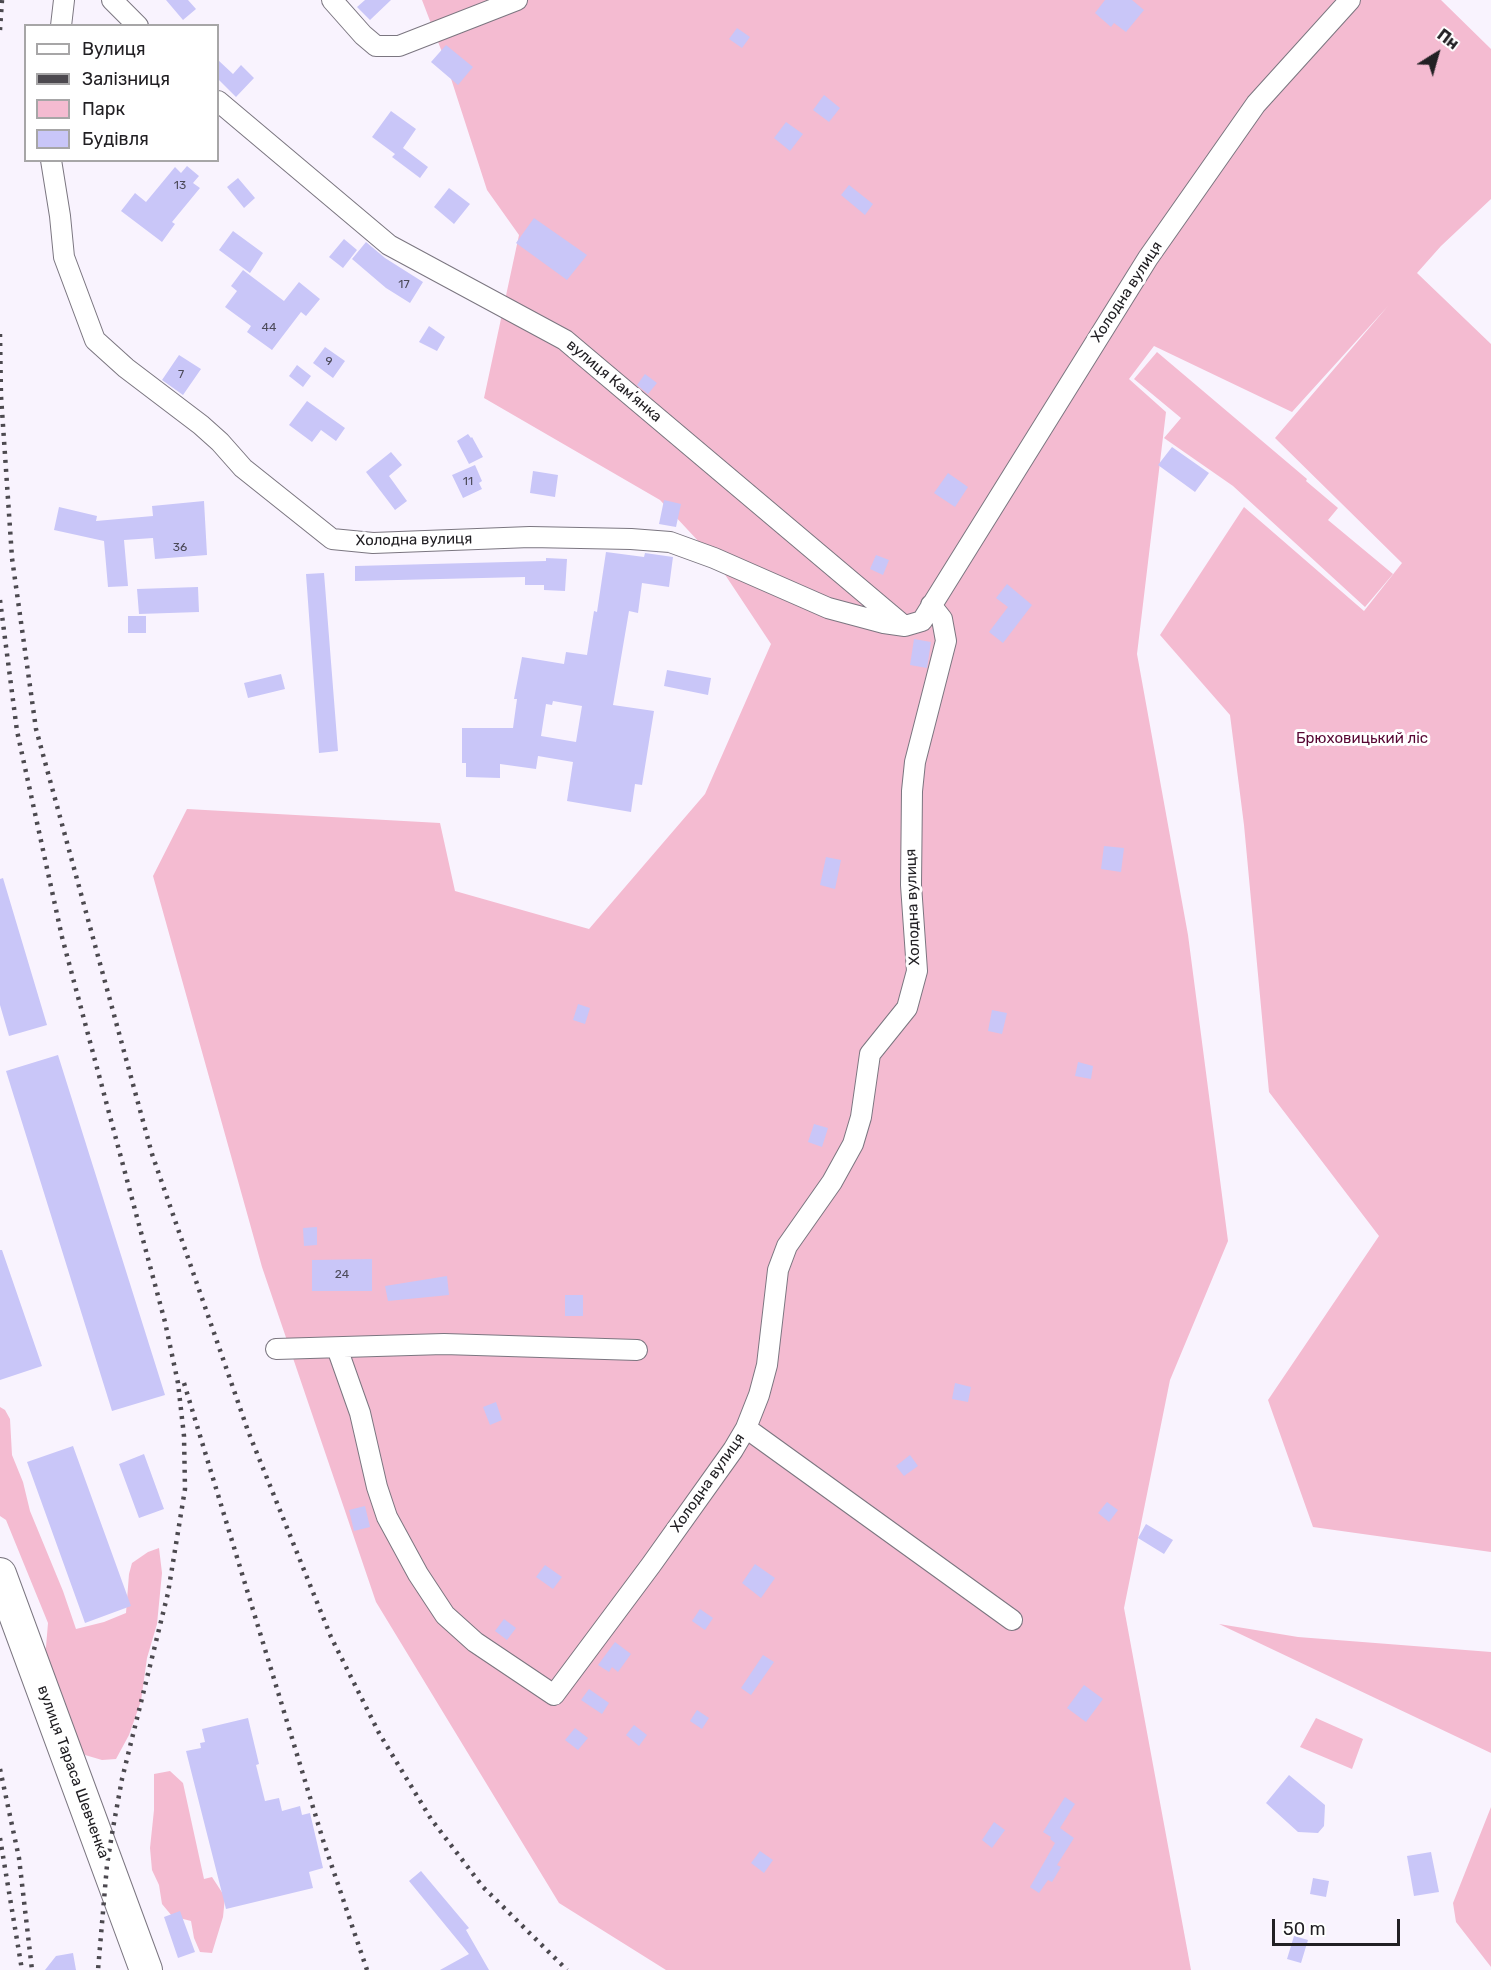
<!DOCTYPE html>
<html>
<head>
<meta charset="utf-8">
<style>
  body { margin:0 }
  #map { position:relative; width:1491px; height:1970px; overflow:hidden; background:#f9f3fe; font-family:Rubik,sans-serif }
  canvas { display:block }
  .legend { position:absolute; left:24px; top:24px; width:195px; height:138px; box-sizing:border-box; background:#fff; border:2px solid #a7a6a7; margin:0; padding:8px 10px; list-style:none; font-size:18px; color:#222024 }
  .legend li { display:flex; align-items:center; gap:12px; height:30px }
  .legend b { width:30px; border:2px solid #a7a6a7 }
  .north { position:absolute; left:1407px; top:24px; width:60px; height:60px; -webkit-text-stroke:4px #fff; paint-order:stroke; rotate:37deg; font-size:16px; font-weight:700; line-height:24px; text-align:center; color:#222024 }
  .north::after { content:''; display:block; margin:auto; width:21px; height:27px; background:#222024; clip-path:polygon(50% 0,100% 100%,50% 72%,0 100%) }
  .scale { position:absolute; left:1272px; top:1919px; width:128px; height:27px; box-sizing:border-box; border:3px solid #222024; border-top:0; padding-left:8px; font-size:18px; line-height:21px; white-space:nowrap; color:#222024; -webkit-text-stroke:4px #fff; paint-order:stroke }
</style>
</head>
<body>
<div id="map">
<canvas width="1491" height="1970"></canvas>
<ul class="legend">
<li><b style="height:8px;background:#fff"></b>Вулиця</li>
<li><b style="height:8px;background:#4c494f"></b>Залізниця</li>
<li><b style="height:16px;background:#f4bbd1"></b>Парк</li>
<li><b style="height:16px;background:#c9c6f8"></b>Будівля</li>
</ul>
<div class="north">Пн</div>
<div class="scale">50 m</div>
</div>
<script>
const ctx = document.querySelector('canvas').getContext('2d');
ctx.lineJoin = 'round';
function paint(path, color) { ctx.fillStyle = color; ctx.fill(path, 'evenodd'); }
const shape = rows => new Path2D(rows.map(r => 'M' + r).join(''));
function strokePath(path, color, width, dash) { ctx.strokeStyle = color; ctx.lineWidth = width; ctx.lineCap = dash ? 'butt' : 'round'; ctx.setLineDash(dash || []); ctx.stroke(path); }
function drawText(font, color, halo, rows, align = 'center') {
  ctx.font = font + ' Rubik,sans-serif'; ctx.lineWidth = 6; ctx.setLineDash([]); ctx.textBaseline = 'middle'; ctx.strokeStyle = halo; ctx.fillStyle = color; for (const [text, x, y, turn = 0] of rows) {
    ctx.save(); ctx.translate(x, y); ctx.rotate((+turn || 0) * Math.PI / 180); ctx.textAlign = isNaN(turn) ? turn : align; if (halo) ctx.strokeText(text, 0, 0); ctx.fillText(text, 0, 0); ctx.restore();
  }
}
paint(shape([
  [422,0,1441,0,1491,49,1491,199,1441,246,1417,273,1491,344,1491,1552,1313,1527,1268,1400,1379,1236,1269,1092,1244,825,1230,715,1160,635,1244,507,1364,611,1402,563,1275,438,1388,306,1292,412,1154,346,1129,379,1166,412,1137,654,1188,935,1228,1241,1170,1380,1124,1608,1191,1970,666,1970,559,1903,376,1602,262,1267,153,876,187,809,440,823,455,891,589,929,705,794,771,644,714,558,660,500,484,398,519,235,487,190,445,60],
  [1157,352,1307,479,1306,481,1338,508,1328,520,1393,574,1365,607,1233,486,1164,438,1181,418,1134,379],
  [0,1407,5,1410,10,1419,12,1455,23,1482,30,1511,63,1591,76,1629,104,1622,126,1613,129,1574,132,1563,148,1552,159,1548,162,1573,157,1624,147,1658,141,1701,129,1735,116,1759,102,1760,85,1755,74,1735,42,1656,46,1647,48,1623,6,1520,0,1516],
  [1219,1624,1298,1637,1491,1652,1491,1753],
  [1316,1718,1363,1739,1352,1769,1300,1747],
  [170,1771,183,1783,204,1879,212,1877,225,1897,223,1917,212,1953,200,1952,194,1938,191,1921,172,1916,162,1904,159,1885,152,1870,150,1848,154,1810,154,1774],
  [1491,1807,1491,1967,1456,1922,1453,1903]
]), '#f4bbd1');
paint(shape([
  [166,0,188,0,196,9,183,20],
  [365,0,391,0,370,20,357,7],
  [1105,0,1132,0,1144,10,1126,32,1114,23,1111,27,1095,13],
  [737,28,750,37,742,48,729,39],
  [446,45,473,67,458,85,431,62],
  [218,60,233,74,241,65,254,78,236,97,218,79],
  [824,95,840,108,829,122,813,110],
  [391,111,416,129,403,148,428,167,420,178,392,157,395,154,372,137],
  [786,122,803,134,790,151,774,138],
  [187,166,199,176,193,183,200,188,172,222,175,224,162,242,121,211,135,193,146,202,175,167,181,173],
  [238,178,255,198,244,208,227,187],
  [849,185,873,204,865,215,841,195],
  [449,188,470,204,454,224,434,207],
  [534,218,587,255,567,280,516,243],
  [233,231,263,253,250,273,219,250],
  [344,239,357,250,343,268,329,257],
  [366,242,385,258,423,282,410,303,386,288,352,259],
  [243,270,284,301,299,282,320,299,306,316,301,312,272,350,247,332,251,326,225,307,237,291,231,286],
  [429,326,445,337,437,351,419,342],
  [325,347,345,361,333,378,313,363],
  [179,355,201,369,183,395,162,380],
  [297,365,311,376,303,387,289,376],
  [645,374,657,383,648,394,637,385],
  [307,401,345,428,336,441,321,430,312,442,289,425],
  [468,434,471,438,472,437,483,457,469,464,457,441],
  [1172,447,1209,473,1195,492,1158,465],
  [391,452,402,465,389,476,407,501,395,510,366,472],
  [475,465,482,481,479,483,482,489,463,498,452,475],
  [533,471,558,475,555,497,530,493],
  [948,473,968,487,955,507,934,493],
  [664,500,681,504,676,527,659,524],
  [204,501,207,555,155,559,153,538,124,540,128,586,108,587,104,541,54,530,59,507,97,516,96,521,153,516,152,506],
  [606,552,644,557,645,553,673,557,669,587,642,583,638,613,629,611,613,705,654,711,642,785,635,784,631,812,567,801,573,762,538,756,536,769,500,764,500,778,466,777,466,763,462,763,462,728,513,728,517,699,514,699,522,657,564,664,566,652,587,655,594,611,597,612],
  [553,701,582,706,576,742,541,736,546,704,552,705],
  [876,555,889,560,883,575,870,569],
  [546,558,567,559,565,591,544,590,544,585,525,585,525,577,355,581,355,566,546,561],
  [324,573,338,751,319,753,306,574],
  [1007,584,1032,605,1003,643,989,632,1008,607,996,598],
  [198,587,199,612,139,614,137,589],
  [128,616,146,616,146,633,128,633],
  [914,639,931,642,927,668,910,665],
  [667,670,711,678,708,695,664,686],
  [281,674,285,689,248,698,244,683],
  [1104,846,1124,848,1121,872,1101,869],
  [826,857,841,860,835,889,820,885],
  [3,878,47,1025,9,1036,0,1005,0,879],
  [578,1004,590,1008,585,1024,573,1020],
  [992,1010,1007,1013,1002,1034,988,1031],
  [58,1055,165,1395,112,1411,6,1071],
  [1078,1062,1093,1066,1091,1079,1075,1076],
  [814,1124,828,1128,822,1147,808,1142],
  [317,1227,317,1245,304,1246,303,1228],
  [0,1250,2,1250,42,1366,0,1380],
  [372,1259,372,1291,312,1291,312,1260],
  [447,1276,449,1295,388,1301,385,1286],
  [565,1295,583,1295,583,1316,565,1316],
  [955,1383,971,1387,968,1402,952,1399],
  [496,1402,502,1420,490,1425,483,1407],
  [73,1446,131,1606,85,1623,27,1462],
  [144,1454,164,1509,139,1518,119,1464],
  [910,1455,918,1466,904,1476,896,1466],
  [1107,1502,1118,1510,1109,1522,1098,1513],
  [365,1506,370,1527,354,1531,349,1510],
  [1146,1524,1173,1540,1164,1554,1138,1538],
  [755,1564,775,1578,761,1598,742,1583],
  [545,1565,562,1577,553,1589,536,1577],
  [700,1609,713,1618,705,1630,692,1621],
  [504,1619,516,1628,507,1640,495,1631],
  [615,1642,631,1654,618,1672,612,1667,609,1672,598,1665],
  [763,1655,774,1662,751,1695,741,1688],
  [1084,1685,1103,1699,1086,1722,1067,1708],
  [589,1689,609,1703,602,1714,581,1700],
  [697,1710,709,1718,702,1729,690,1721],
  [248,1718,259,1764,256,1765,265,1801,279,1798,282,1811,300,1806,302,1815,310,1813,323,1868,309,1872,313,1888,226,1909,186,1751,201,1748,200,1743,205,1742,202,1729],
  [634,1725,647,1735,639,1746,626,1735],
  [575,1728,588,1738,578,1750,565,1740],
  [1289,1775,1325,1805,1324,1826,1318,1833,1298,1832,1266,1803],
  [1065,1797,1075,1804,1060,1828,1074,1838,1057,1865,1061,1867,1052,1882,1048,1880,1039,1893,1030,1887,1055,1843,1050,1839,1051,1837,1043,1832],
  [994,1822,1005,1830,992,1848,982,1840],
  [760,1851,773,1860,764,1873,751,1863],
  [1431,1852,1439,1892,1414,1896,1407,1856],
  [421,1871,469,1928,466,1930,489,1970,440,1970,469,1954,409,1881],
  [1313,1878,1329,1881,1326,1897,1310,1894],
  [180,1911,195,1952,178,1958,164,1917],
  [1294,1936,1308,1940,1301,1963,1287,1959],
  [73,1953,76,1970,45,1970,56,1956]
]), '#c9c6f8');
const minor = shape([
  [112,0,138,26],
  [332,0,363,35,376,46,399,46,517,0],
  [61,26,64,0],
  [218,101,389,245,565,340,904,626],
  [51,160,60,216,64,257,95,340,126,368,201,425,220,442,243,468,332,539,373,543,530,537,631,539,670,542,714,558,828,608,884,623,905,626,922,621,1148,258,1256,104,1350,0],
  [337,1348,360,1413,377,1487,387,1517,418,1574,445,1615,475,1642,554,1695,651,1565,733,1450,746,1428,759,1395,767,1365,778,1270,787,1246,832,1182,853,1144,861,1117,870,1054,907,1008,917,971,911,885,912,791,915,762,946,641,942,619,931,605],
  [276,1349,444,1344,637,1350],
  [746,1428,1012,1620]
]);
const primary = shape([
  [0,1574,146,1970]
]);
strokePath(minor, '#7b7680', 22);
strokePath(primary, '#7b7680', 34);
strokePath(minor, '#fff', 20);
strokePath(primary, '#fff', 32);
strokePath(shape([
  [0,30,2,0],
  [0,334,1,396,12,558,36,729,152,1154,248,1431,331,1637,379,1733,431,1819,483,1887,567,1970],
  [0,600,17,731,62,937,165,1322,178,1383,184,1436,185,1489,168,1593,122,1779,113,1828,107,1865,98,1970],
  [184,1383,323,1840,367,1970],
  [0,1769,19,1858,32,1970],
  [0,1838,22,1970]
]), '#4c494f', 4.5, [3, 6]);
drawText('12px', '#4c4a59', null, [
  ["13",180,186],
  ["17",404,285],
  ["44",269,328],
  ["9",329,362],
  ["7",181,375],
  ["11",468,482],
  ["36",180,548],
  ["24",342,1275]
]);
drawText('15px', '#222024', '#fff', [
  ["Холодна вулиця",1127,292,-57],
  ["вулиця Камʼянка",614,381,40],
  ["Холодна вулиця",414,540,-1],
  ["Холодна вулиця",913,907,-92],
  ["Холодна вулиця",708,1483,-55],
  ["вулиця Тараса Шевченка",73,1772,70]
]);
drawText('15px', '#570733', '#fff', [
  ["Брюховицький ліс",1362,739]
]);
</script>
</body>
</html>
